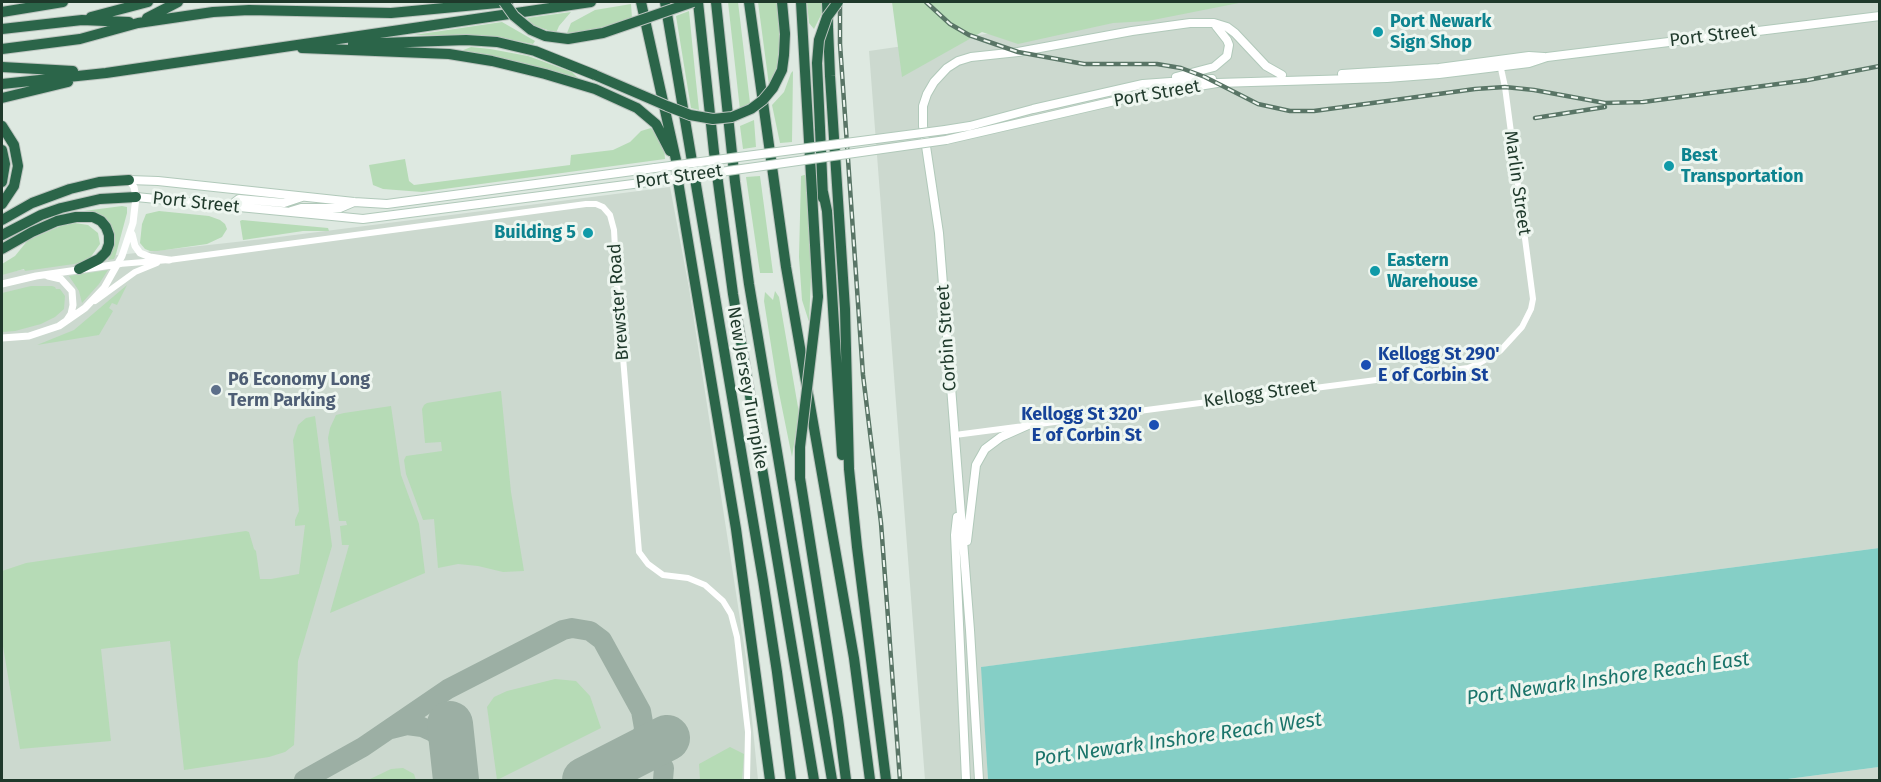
<!DOCTYPE html>
<html>
<head>
<meta charset="utf-8">
<style>
  body { margin:0 }
  #map { position:relative; width:1881px; height:782px; overflow:hidden; background:#dee9e1; font-family:"Fira Sans",sans-serif }
  canvas { display:block }
  .frame { position:absolute; inset:0; border:3px solid #1f392b; pointer-events:none }
</style>
</head>
<body>
<div id="map">
<canvas width="1881" height="782"></canvas>
<div class="frame"></div>
</div>
<script>
const ctx = document.querySelector('canvas').getContext('2d');
ctx.lineJoin = 'round';
function paint(path, color) { ctx.fillStyle = color; ctx.fill(path, 'evenodd'); }
const shape = rows => new Path2D(rows.map(r => 'M' + r).join(''));
function strokePath(path, color, width, dash) { ctx.strokeStyle = color; ctx.lineWidth = width; ctx.lineCap = dash ? 'butt' : 'round'; ctx.setLineDash(dash || []); ctx.stroke(path); }
function drawText(font, color, halo, rows, align = 'center') {
  ctx.font = font + ' "Fira Sans",sans-serif'; ctx.lineWidth = 6; ctx.setLineDash([]); ctx.textBaseline = 'middle'; ctx.strokeStyle = halo; ctx.fillStyle = color; for (const [text, x, y, turn = 0] of rows) {
    ctx.save(); ctx.translate(x, y); ctx.rotate((+turn || 0) * Math.PI / 180); ctx.textAlign = isNaN(turn) ? turn : align; if (halo) ctx.strokeText(text, 0, 0); ctx.fillText(text, 0, 0); ctx.restore();
  }
}
paint(shape([
  [1206,2,1879,2,1879,548,982,667,988,780,925,780,869,51],
  [670,187,689,288,746,658,758,780,2,780,2,273,109,256,263,239],
  [1879,767,1879,780,1780,780]
]), '#ccd9cf');
paint(shape([
  [728,2,738,2,750,103,740,110],
  [758,2,778,2,781,39,778,65,769,85],
  [807,2,823,2,824,9,814,29,809,23],
  [892,2,1244,2,1148,21,1113,23,1018,44,982,32,902,77],
  [631,4,632,18,594,31,567,33,571,23,595,10],
  [689,11,695,72,699,110,691,108,676,16],
  [571,12,559,26,556,33,533,25,527,18],
  [502,22,535,41,533,44,491,36,414,35],
  [471,47,490,49,528,56,572,72,581,81,461,51],
  [793,71,792,142,780,143,772,105,784,92,791,73],
  [754,120,756,147,743,149,740,126],
  [651,128,664,146,665,159,422,192,383,189,373,185,369,165,405,159,409,181,414,185,570,165,571,155,613,150,630,142,641,131],
  [807,174,812,255,809,322,802,300,799,257,801,176],
  [760,176,773,273,760,273,746,177],
  [122,206,127,207,127,213,116,254,114,259,108,260,114,246,113,230,109,223,98,214,84,211],
  [159,211,209,216,220,220,225,224,227,229,222,237,207,244,158,251,150,251,145,249,140,243,142,224,146,214],
  [242,220,328,228,329,231,303,231,243,240,240,221],
  [75,223,88,225,98,233,100,244,90,258,81,263,25,271,24,269,2,275,2,264,15,256,28,240,63,225],
  [108,270,99,284,82,303,79,291,69,276],
  [127,285,117,305,112,303,109,308,113,311,99,335,37,345,74,330],
  [31,286,52,286,55,287,56,289,60,289,65,296,64,309,55,317,41,324,15,331,2,332,2,293],
  [775,291,779,297,799,413,792,457,777,383,764,301,765,292,773,300],
  [501,391,511,492,524,571,503,572,478,566,458,564,438,568,434,519,423,520,406,474,404,460,406,456,442,451,441,442,425,443,422,409,424,405,427,403],
  [391,406,401,475,419,524,425,573,330,613,349,545,342,545,340,526,347,525,346,521,339,521,328,438,330,428,336,415,344,413],
  [315,416,332,546,298,661,294,745,285,752,269,757,184,770,170,641,101,649,111,741,20,749,2,640,2,571,26,563,246,531,249,532,254,549,256,551,260,579,271,579,299,574,305,525,295,526,295,520,299,511,293,440,298,425,306,418],
  [555,679,576,681,590,696,601,728,497,780,487,707,494,697,507,691],
  [730,747,744,754,742,780,700,780,699,764],
  [403,768,414,774,416,780,368,780,391,769]
]), '#b6dbb6');
paint(shape([
  [1879,548,1879,767,1780,780,988,780,981,667]
]), '#85cfc6');
strokePath(shape([
  [391,729,407,725,422,727,433,732,443,740,451,753,455,768],
  [640,752,653,753,660,761,664,768,663,780],
  [304,780,363,747,448,689,563,630,572,628,590,631,602,640,641,711,644,728,642,739,633,753,614,765]
]), '#9cafa4', 20);
strokePath(shape([
  [450,724,456,780],
  [585,780,667,738]
]), '#9cafa4', 46);
const secondary = shape([
  [1342,74,1439,68,1529,56,1544,57],
  [1176,77,1214,67,1227,56,1229,45,1227,40,1216,26],
  [945,130,970,126,1033,109,1143,84,1212,79],
  [946,140,1132,97,1217,83,1387,78,1439,74,1529,63,1547,57,1880,16],
  [129,180,158,181,354,202,387,204,655,168],
  [136,197,363,219,664,180],
  [233,207,235,202,239,199,284,203,302,197],
  [291,211,301,208,340,208,354,202],
  [957,517,955,535,966,780],
  [967,541,976,465,985,449,1001,437,1028,425],
  [979,780,970,630,939,233,923,126,923,106,927,94,934,82,947,68,958,61,971,57,1018,52,1132,31,1190,23,1214,23,1227,27,1235,33,1266,66,1282,75]
]);
const motorway = shape([
  [641,2,676,160,677,175,736,529,770,780],
  [665,2,763,580,777,672,791,780],
  [698,2,714,152,733,294,814,780],
  [716,2,735,182,749,284,832,780],
  [749,2,786,267,854,658,870,780],
  [782,2,785,34],
  [801,2,818,297],
  [827,2,830,76,845,309,849,469,857,547,886,780],
  [2,12,63,2],
  [91,17,148,2],
  [147,18,178,2],
  [2,29,82,20,129,22],
  [353,44,466,40,497,42,535,51,595,75],
  [302,48,449,54,492,61,545,74,595,89,637,108,656,124,670,151],
  [2,49,80,39,138,23,213,12,249,10,391,13,508,2],
  [2,67,73,71],
  [2,84,106,73,591,2],
  [2,98,68,82],
  [2,126,14,145,18,166,14,186,2,204],
  [820,128,823,198],
  [2,150,5,164,2,182],
  [823,192,827,211,842,455],
  [2,220,32,203,70,189,99,182,129,180],
  [2,235,41,215,61,208,100,199,136,197],
  [2,249,32,232,57,221,76,217,93,217,101,221,106,227,109,235,109,244,106,252,99,259,79,269],
  [800,478,838,718,846,780]
]);
strokePath(secondary, '#b1c9ba', 10);
strokePath(motorway, '#bcc4bf', 12);
strokePath(shape([
  [119,264,169,260,586,204,596,204,603,207,610,215,614,230,617,284,639,552,648,564,663,575,688,578,705,585,723,601,731,614,737,637,748,732,747,780],
  [95,301,135,272,157,263],
  [955,435,1468,368,1478,364,1500,351,1522,327,1531,309,1533,299,1505,87,1500,64]
]), '#fff', 6);
strokePath(shape([
  [132,234,135,246,140,253,150,257,169,260],
  [48,276,61,279,72,291,73,305,71,314,67,320],
  [2,284,36,276,119,264],
  [2,338,29,336,59,326,85,308,104,288,122,256,133,223,136,197,134,187,129,180]
]), '#fff', 7);
strokePath(secondary, '#fff', 8);
strokePath(motorway, '#2b6549', 10);
const rail = shape([
  [840,2,840,44,863,375,881,523,900,780],
  [926,2,950,24,969,35,1018,52,1084,64,1157,64,1181,68,1205,77,1258,104,1290,111,1314,111,1475,89,1505,87,1534,90,1605,103,1643,102,1808,80,1880,66],
  [1535,118,1605,107]
]);
strokePath(rail, '#597566', 4.5);
strokePath(rail, '#eef6f0', 2, [7]);
const secondaryBridge = shape([
  [655,168,945,130],
  [664,180,946,140]
]);
const motorwayBridge = shape([
  [504,2,514,16,531,30,545,36,568,39,603,33,693,2],
  [595,75,667,106,690,115,713,119,732,117,751,109,763,100,773,88,782,70,784,55,785,34],
  [820,128,817,63,819,40,827,17,838,2],
  [800,478,800,447,818,297]
]);
strokePath(secondaryBridge, '#b1c9ba', 10, []);
strokePath(motorwayBridge, '#bcc4bf', 12, []);
strokePath(secondaryBridge, '#fff', 8);
strokePath(motorwayBridge, '#2b6549', 10);
for (const [x, y, r, color] of [
  [1378,32,6,"#0f9aa8"],
  [1669,166,6,"#0f9aa8"],
  [588,233,6,"#0f9aa8"],
  [1375,271,6,"#0f9aa8"],
  [1366,365,6,"#1a4fb4"],
  [216,390,6,"#5c6f8a"],
  [1154,425,6,"#1a4fb4"]
]) { const dot = new Path2D(); dot.arc(x, y, r, 0, 2 * Math.PI); ctx.fillStyle = color; ctx.fill(dot); strokePath(dot, '#eef6f0', 2); }
drawText('bold 18px', '#0d838f', '#eef6f0', [
  ["Port Newark",1390,22],
  ["Sign Shop",1390,43],
  ["Best",1681,156],
  ["Transportation",1681,177],
  ["Building 5",576,233,"right"],
  ["Eastern",1387,261],
  ["Warehouse",1387,282]
], 'left');
drawText('18px', '#1f392b', '#eef6f0', [
  ["Port Street",1713,36,-7],
  ["Port Street",1157,94,-10],
  ["Port Street",679,177,-8],
  ["Marlin Street",1517,183,82],
  ["Port Street",196,203,6],
  ["Brewster Road",619,302,-94],
  ["Corbin Street",947,338,-94],
  ["New Jersey Turnpike",747,388,80],
  ["Kellogg Street",1260,394,-8]
]);
drawText('bold 18px', '#164399', '#eef6f0', [
  ["Kellogg St 290'",1378,355],
  ["E of Corbin St",1378,376],
  ["Kellogg St 320'",1142,415,"right"],
  ["E of Corbin St",1142,436,"right"]
], 'left');
drawText('bold 18px', '#4e5e75', '#eef6f0', [
  ["P6 Economy Long",228,380],
  ["Term Parking",228,401]
], 'left');
drawText('italic 20px', '#1a746a', '#eef6f0', [
  ["Port Newark Inshore Reach East",1608,679,-8],
  ["Port Newark Inshore Reach West",1178,740,-8]
]);
</script>
</body>
</html>
